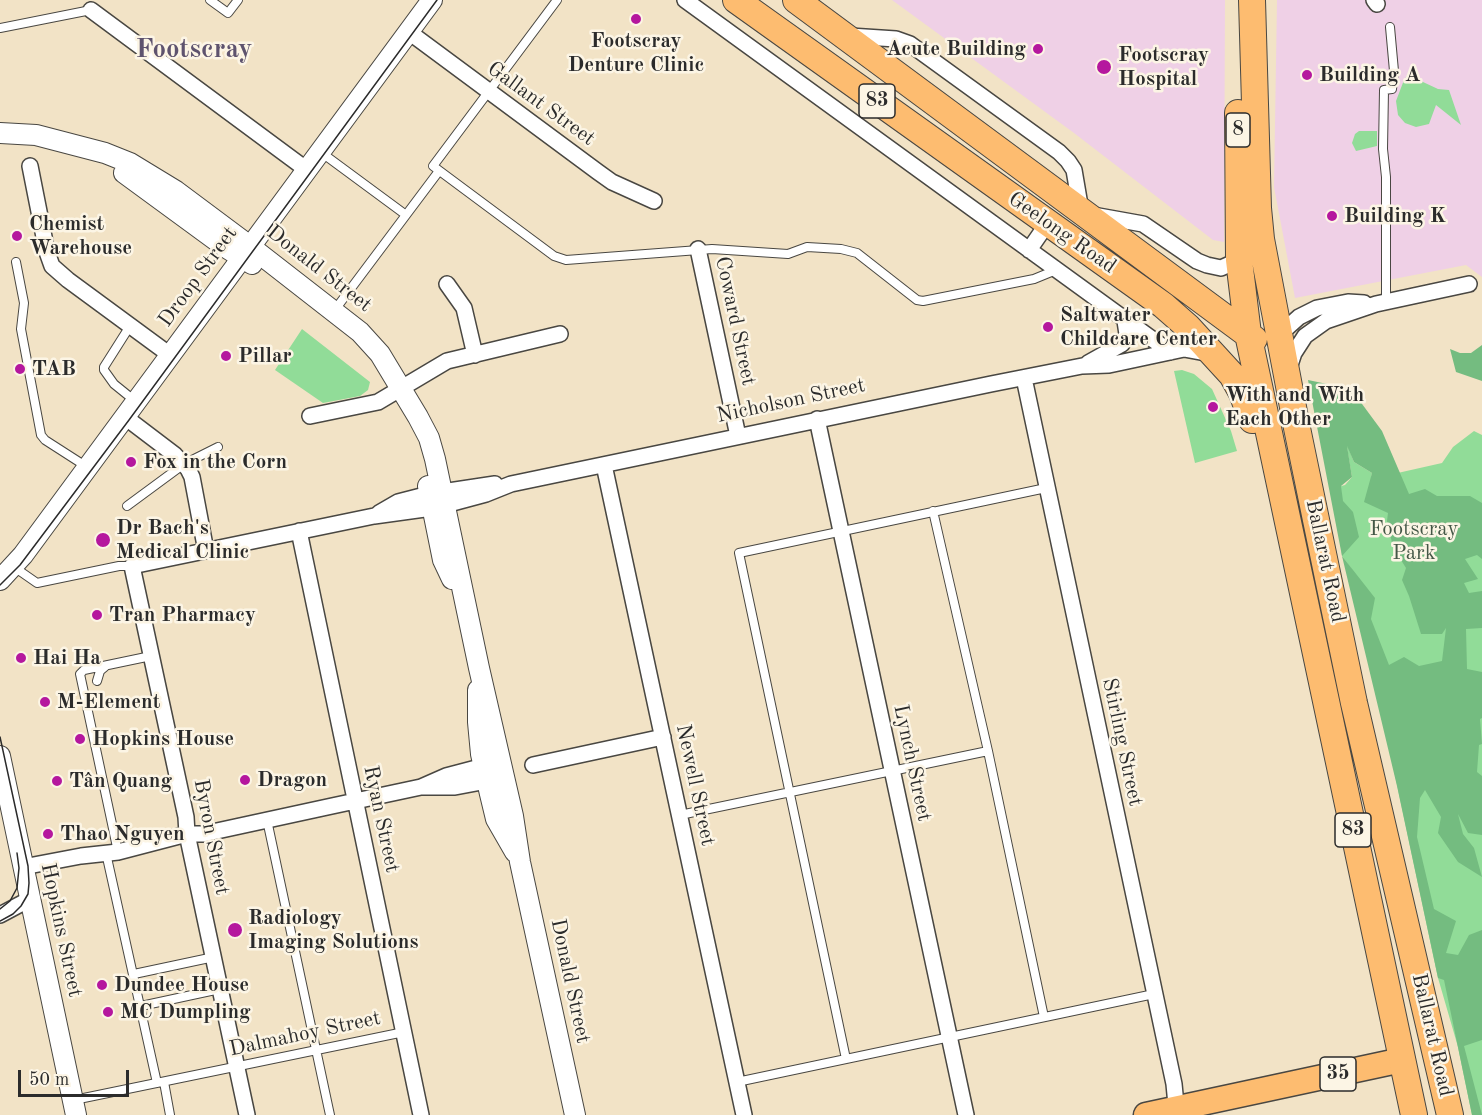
<!DOCTYPE html>
<html>
<head>
<meta charset="utf-8">
<style>
  body { margin:0 }
  #map { position:relative; width:1482px; height:1115px; overflow:hidden; background:#f2e3c6; font-family:"Old Standard TT",serif }
  canvas { display:block }
  .scale { position:absolute; left:18px; top:1070px; width:111px; height:27px; box-sizing:border-box; border:3px solid #2b2b2b; border-top:0; padding-left:8px; font-size:18px; line-height:21px; white-space:nowrap; color:#2b2b2b; -webkit-text-stroke:4px #fcf5e5; paint-order:stroke }
</style>
</head>
<body>
<div id="map">
<canvas width="1482" height="1115"></canvas>
<div class="scale">50 m</div>
</div>
<script>
const ctx = document.querySelector('canvas').getContext('2d');
ctx.lineJoin = 'round';
function paint(path, color) { ctx.fillStyle = color; ctx.fill(path, 'evenodd'); }
const shape = rows => new Path2D(rows.map(r => 'M' + r).join(''));
function strokePath(path, color, width, dash) { ctx.strokeStyle = color; ctx.lineWidth = width; ctx.lineCap = dash ? 'butt' : 'round'; ctx.setLineDash(dash || []); ctx.stroke(path); }
function drawText(font, color, halo, rows, align = 'center') {
  ctx.font = font + ' "Old Standard TT",serif'; ctx.lineWidth = 5; ctx.setLineDash([]); ctx.textBaseline = 'middle'; ctx.strokeStyle = halo; ctx.fillStyle = color; for (const [text, x, y, turn = 0] of rows) {
    ctx.save(); ctx.translate(x, y); ctx.rotate((+turn || 0) * Math.PI / 180); ctx.textAlign = isNaN(turn) ? turn : align; if (halo) ctx.strokeText(text, 0, 0); ctx.fillText(text, 0, 0); ctx.restore();
  }
}
paint(shape([
  [892,0,1225,0,1224,242,1213,240,1074,133],
  [1277,0,1482,0,1482,277,1466,265,1295,298,1274,187]
]), '#efd0e6');
paint(shape([
  [1410,72,1423,82,1438,89,1449,90,1461,125,1436,105,1429,124,1416,127,1405,123,1398,115,1396,101,1404,80],
  [1359,131,1377,131,1377,146,1356,151,1352,143,1355,134],
  [302,329,370,382,368,390,360,396,323,403,275,370],
  [1182,370,1194,374,1212,389,1231,431,1237,451,1195,463,1174,371],
  [1474,431,1482,435,1482,1115,1472,1115,1458,1047,1438,978,1351,568,1342,556,1334,488,1345,485,1352,477,1346,442,1354,462,1372,473,1371,479,1442,463,1453,447]
]), '#91dc98');
paint(shape([
  [1482,345,1482,381,1456,372,1450,349,1460,353,1471,353],
  [1308,380,1351,389,1382,431,1409,494,1425,489,1437,496,1470,496,1482,503,1482,559,1477,555,1465,559,1478,579,1464,583,1469,593,1482,591,1482,628,1466,629,1467,669,1482,672,1482,718,1480,719,1482,744,1479,745,1477,772,1482,776,1482,835,1468,833,1458,814,1463,834,1474,848,1482,877,1458,862,1438,833,1441,817,1425,790,1420,798,1417,837,1434,909,1456,921,1446,953,1458,955,1469,935,1482,930,1482,1040,1464,1046,1482,1115,1472,1115,1444,980,1438,978,1397,786,1342,556],
  [1347,446,1354,462,1372,473,1364,502,1388,513,1387,521,1393,547,1406,568,1402,580,1409,596,1421,634,1442,634,1446,628,1442,661,1419,666,1404,657,1389,665,1371,619,1375,598,1342,556,1359,537,1353,512,1343,501,1341,486,1352,477]
]), '#74bc80');
const service = shape([
  [210,0,228,13,238,0],
  [557,0,433,166,554,256,566,260,712,249,788,254,807,247,841,249,857,253,917,300,923,301,1034,279,1056,270],
  [0,28,91,10],
  [322,153,406,215],
  [16,262,24,303,21,329,41,435,45,440,87,467],
  [1386,302,1386,177,1383,149,1384,90,1392,89,1394,71,1390,27],
  [334,311,439,171],
  [130,326,104,367,104,370,114,384,135,401],
  [127,506,184,464,218,447],
  [933,511,988,751,1044,1017],
  [14,567,37,583,119,566,132,566],
  [97,681,100,671,106,666],
  [680,815,988,751],
  [267,820,330,1115],
  [118,852,80,674,84,670,151,656],
  [106,853,157,1083],
  [134,974,214,957],
  [141,1006,220,989],
  [846,1059,739,553,1046,488],
  [164,1082,170,1115],
  [737,1082,1154,994],
  [74,1100,404,1032]
]);
const minor = shape([
  [685,0,1170,352],
  [1374,0,1377,4],
  [91,10,307,170],
  [409,32,598,172,612,182,654,201],
  [850,36,896,39,910,44,1059,152,1068,161,1074,170,1081,211],
  [30,166,47,252,52,266,68,280,170,355],
  [1093,215,1143,224,1197,261,1207,265,1221,268,1239,260],
  [698,249,738,436],
  [1029,250,1047,224],
  [447,284,464,308,475,355],
  [1280,334,1299,317,1317,308,1348,302,1364,303],
  [1088,363,1122,344,1127,334,1125,321],
  [1289,368,1294,353,1305,336,1326,321,1376,304,1469,284],
  [1024,378,1174,1084,1177,1115],
  [310,416,378,402,447,361,560,334],
  [125,417,175,455,188,469,192,477,206,551],
  [817,419,966,1115],
  [604,465,744,1115],
  [442,492,495,484],
  [445,505,486,494,511,484,991,384,1082,366,1109,365,1184,349,1211,354],
  [379,513,398,502,429,494],
  [299,531,421,1115],
  [533,765,663,737],
  [424,787,455,787,487,781],
  [23,867,81,856,118,852,187,834,203,834,332,806,421,787,446,776,484,766],
  [0,915,30,899],
  [247,1115,187,834,186,817,132,566,374,516,432,508]
]);
const tertiary = shape([
  [0,133,36,135,105,153,130,163,176,191,247,244,360,332,380,354,418,417,429,438,435,459,479,668,513,816,520,862,575,1115],
  [124,173,225,247,252,264],
  [428,486,443,560,452,579],
  [0,580,23,555,432,0],
  [478,690,478,722,481,754,490,794,496,819,515,852],
  [0,756,76,1115]
]);
const primary = shape([
  [1146,1115,1402,1060]
]);
const trunk = shape([
  [736,0,1163,305,1188,327,1232,375,1242,393,1252,420],
  [796,0,1254,339],
  [1252,0,1258,208,1261,239,1297,428,1354,703,1450,1115],
  [1238,113,1239,260,1248,334,1414,1115]
]);
strokePath(service, '#494742', 10);
strokePath(minor, '#494742', 18);
strokePath(tertiary, '#494742', 22);
strokePath(primary, '#494742', 27);
strokePath(trunk, '#494742', 28);
strokePath(service, '#fff', 8);
strokePath(minor, '#fff', 15);
strokePath(tertiary, '#fff', 20);
strokePath(primary, '#fdbc70', 24);
strokePath(trunk, '#fdbc70', 26);
strokePath(shape([
  [0,585,20,565,129,420,437,0],
  [0,737,28,866,29,883,28,894,21,906,13,914,0,921],
  [0,909,10,901,17,888,19,868,17,853]
]), '#2b2b2b', 1.5);
for (const [x, y, r, color] of [
  [636,19,6,"#b5179e"],
  [1038,49,6,"#b5179e"],
  [1104,67,8,"#b5179e"],
  [1307,75,6,"#b5179e"],
  [1332,216,6,"#b5179e"],
  [17,236,6,"#b5179e"],
  [1048,327,6,"#b5179e"],
  [226,356,6,"#b5179e"],
  [20,369,6,"#b5179e"],
  [1213,407,6,"#b5179e"],
  [131,462,6,"#b5179e"],
  [103,540,8,"#b5179e"],
  [97,615,6,"#b5179e"],
  [21,658,6,"#b5179e"],
  [45,702,6,"#b5179e"],
  [80,739,6,"#b5179e"],
  [245,780,6,"#b5179e"],
  [57,781,6,"#b5179e"],
  [48,834,6,"#b5179e"],
  [235,930,8,"#b5179e"],
  [102,985,6,"#b5179e"],
  [108,1012,6,"#b5179e"]
]) { const dot = new Path2D(); dot.arc(x, y, r, 0, 2 * Math.PI); ctx.fillStyle = color; ctx.fill(dot); strokePath(dot, '#fcf5e5', 2); }
for (const [x, y, w] of [
  [877,101,36],
  [1238,130,24],
  [1353,830,36],
  [1338,1074,36]
]) { const box = new Path2D(); box.roundRect(x - w / 2, y - 17, w, 34, 4.5); ctx.fillStyle = '#fcf5e5'; ctx.fill(box); strokePath(box, '#2b2b2b', 1.5); }
drawText('bold 20px', '#2b2b2b', null, [
  ["83",877,101],
  ["8",1238,130],
  ["83",1353,830],
  ["35",1338,1074]
]);
drawText('bold 21px', '#2b2b2b', '#fcf5e5', [
  ["Footscray",636,41,"center"],
  ["Denture Clinic",636,65,"center"],
  ["Acute Building",1026,49,"right"],
  ["Footscray",1118,55],
  ["Hospital",1118,79],
  ["Building A",1319,75],
  ["Building K",1344,216],
  ["Chemist",29,224],
  ["Warehouse",29,248],
  ["Saltwater",1060,315],
  ["Childcare Center",1060,339],
  ["Pillar",238,356],
  ["TAB",32,369],
  ["With and With",1225,395],
  ["Each Other",1225,419],
  ["Fox in the Corn",143,462],
  ["Dr Bach's",116,528],
  ["Medical Clinic",116,552],
  ["Tran Pharmacy",109,615],
  ["Hai Ha",33,658],
  ["M-Element",57,702],
  ["Hopkins House",92,739],
  ["Dragon",257,780],
  ["Tân Quang",69,781],
  ["Thao Nguyen",60,834],
  ["Radiology",248,918],
  ["Imaging Solutions",248,942],
  ["Dundee House",114,985],
  ["MC Dumpling",120,1012]
], 'left');
drawText('21px', '#2b2b2b', '#fcf5e5', [
  ["Gallant Street",541,104,36],
  ["Geelong Road",1062,233,35],
  ["Donald Street",319,269,38],
  ["Droop Street",198,277,-54],
  ["Coward Street",735,321,78],
  ["Nicholson Street",791,401,-12],
  ["Ballarat Road",1325,561,78],
  ["Stirling Street",1122,742,78],
  ["Lynch Street",912,763,78],
  ["Newell Street",695,785,78],
  ["Ryan Street",381,819,78],
  ["Byron Street",211,837,79],
  ["Hopkins Street",61,930,78],
  ["Donald Street",570,981,78],
  ["Dalmahoy Street",305,1034,-12],
  ["Ballarat Road",1432,1035,77]
]);
drawText('21px', '#445746', '#fcf5e5', [
  ["Footscray",1414,529],
  ["Park",1414,553]
]);
drawText('bold 27px', '#5e536e', '#fcf5e5', [
  ["Footscray",194,50]
]);
</script>
</body>
</html>
